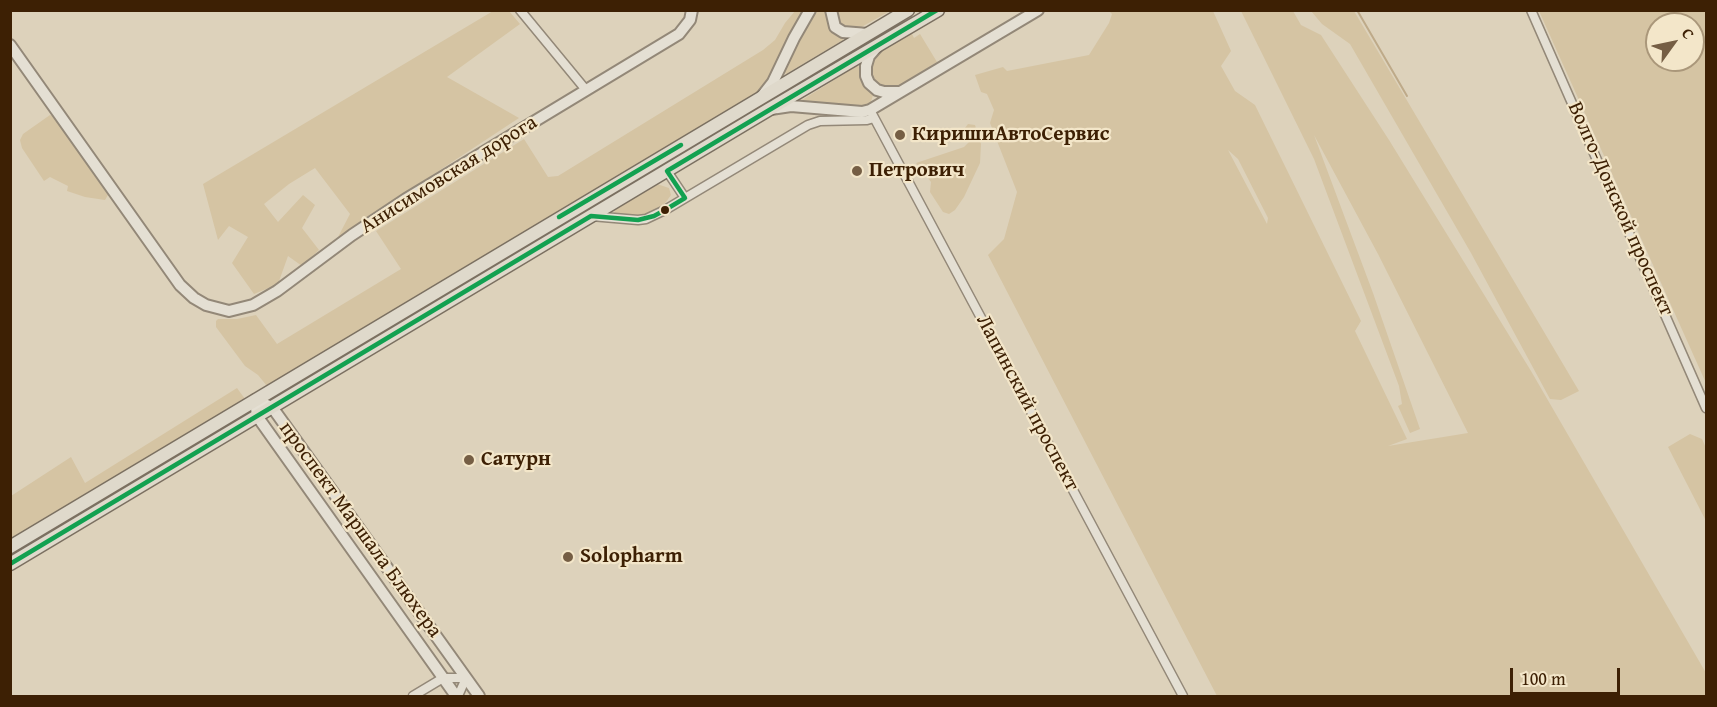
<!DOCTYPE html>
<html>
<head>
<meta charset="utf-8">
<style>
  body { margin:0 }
  #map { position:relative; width:1717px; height:707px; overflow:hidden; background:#ddd2bb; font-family:"Gentium Book Plus",serif }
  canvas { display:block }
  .frame { position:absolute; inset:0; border:12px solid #3d2004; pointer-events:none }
  .north { position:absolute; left:1645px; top:12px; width:60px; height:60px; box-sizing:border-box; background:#f3e6c9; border:2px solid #aa977a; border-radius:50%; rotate:57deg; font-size:16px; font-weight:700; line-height:24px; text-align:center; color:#3d2004 }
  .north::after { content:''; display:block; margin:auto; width:21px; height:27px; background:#755e44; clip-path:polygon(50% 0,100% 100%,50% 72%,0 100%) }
  .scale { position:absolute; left:1510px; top:668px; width:110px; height:27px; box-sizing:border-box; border:3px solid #3d2004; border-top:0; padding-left:8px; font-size:18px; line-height:21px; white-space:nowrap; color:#3d2004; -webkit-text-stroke:4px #f3e6c9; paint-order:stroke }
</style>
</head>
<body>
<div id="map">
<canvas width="1717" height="707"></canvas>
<div class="frame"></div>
<div class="north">С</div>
<div class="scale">100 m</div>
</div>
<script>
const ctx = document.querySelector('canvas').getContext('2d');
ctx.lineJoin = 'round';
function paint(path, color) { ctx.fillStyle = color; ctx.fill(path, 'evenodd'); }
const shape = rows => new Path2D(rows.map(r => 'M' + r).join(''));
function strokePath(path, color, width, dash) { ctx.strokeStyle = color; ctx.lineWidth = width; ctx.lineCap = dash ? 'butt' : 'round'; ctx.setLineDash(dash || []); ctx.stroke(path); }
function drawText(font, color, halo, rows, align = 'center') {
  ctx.font = font + ' "Gentium Book Plus",serif'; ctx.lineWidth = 4.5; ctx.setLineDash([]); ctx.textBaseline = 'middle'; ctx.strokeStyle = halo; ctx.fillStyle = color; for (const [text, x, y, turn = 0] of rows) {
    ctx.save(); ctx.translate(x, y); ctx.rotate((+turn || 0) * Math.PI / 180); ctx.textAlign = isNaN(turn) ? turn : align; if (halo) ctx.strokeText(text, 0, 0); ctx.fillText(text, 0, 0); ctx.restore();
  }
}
paint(shape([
  [493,11,509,11,520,24,447,77,519,118,338,237,350,214,315,168,289,184,264,204,278,222,303,195,315,205,302,228,319,250,302,266,288,256,278,284,254,294,232,263,248,237,229,226,218,240,203,184],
  [795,11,802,11,773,76,765,88,267,386,258,375,245,366,216,327,216,321,218,319,237,319,256,315,277,344,401,269,376,231,524,139,548,177,558,176,763,50,775,40,785,23],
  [812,11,825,11,828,23,843,37,843,40,786,74,784,71],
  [834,11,890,11,856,30,842,26,838,23],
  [1109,11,1213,11,1231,51,1221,66,1235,91,1255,105,1361,321,1355,331,1407,439,1388,446,1468,433,1378,254,1314,135,1373,293,1420,429,1410,433,1398,406,1402,404,1399,386,1314,159,1241,11,1293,11,1301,25,1321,35,1389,140,1531,371,1706,673,1706,696,1217,696,988,255,1004,239,1017,192,990,123,994,110,987,94,981,92,975,75,1003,67,1007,71,1089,55,1109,23,1112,14],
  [1228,150,1238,159,1268,218,1267,224],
  [1311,11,1354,11,1579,391,1561,400,1550,399,1471,253,1350,44,1322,24],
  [1539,11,1706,11,1706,383],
  [1657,24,1693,24,1693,60,1657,60],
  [911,32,914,38,920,34,937,62,897,87,883,87,878,84,870,73,872,60,878,53],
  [858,65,866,85,873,95,870,105,864,107,804,102,802,100],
  [50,115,53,116,108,195,105,200,85,197,67,191,68,186,50,177,44,181,22,148,20,140,23,134],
  [968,124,975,125,981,144,980,163,964,197,955,210,949,214,943,212,930,192,931,182,916,163,964,147,970,141,965,128],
  [657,184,669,188,671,195,666,202,655,211,639,216,615,216,614,209],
  [237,388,245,399,11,540,11,496,71,457,85,483],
  [1690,434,1702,439,1706,448,1706,521,1668,447]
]), '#d5c4a3');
strokePath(shape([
  [1357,10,1407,96]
]), '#beaa89', 2);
const minor = shape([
  [520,10,586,90],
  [1531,10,1706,408],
  [870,110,1183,696],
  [667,171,685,198],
  [591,216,638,220,646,219,665,210,808,125,820,121,867,120,874,118],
  [413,696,443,678,466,678,458,696]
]);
const tertiary = shape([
  [831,10,835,27,843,32,868,34],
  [10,45,180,285,194,298,206,305,229,311,253,305,277,291,352,235,406,199,679,34,690,20,692,10],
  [877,47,869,56,866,66,866,76,869,83,877,90,884,92,900,92],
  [762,96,773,82,794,38,810,10],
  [771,109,791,106,862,112,870,110,1038,10],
  [255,400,272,407,479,696],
  [255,400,257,416,456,696]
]);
const primary = shape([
  [10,547,908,10],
  [10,564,768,110,938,10]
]);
strokePath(minor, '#938878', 11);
strokePath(tertiary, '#938878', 14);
strokePath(primary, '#7b7061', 15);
strokePath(minor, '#e4dfd3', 8);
strokePath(tertiary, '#e4dfd3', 10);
strokePath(primary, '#dfd9cb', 12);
strokePath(shape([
  [559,217,681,145],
  [10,564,591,216,638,220,654,216,665,210,685,198,667,171,937,10]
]), '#12a151', 4.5);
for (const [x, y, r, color] of [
  [900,135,6,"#755e44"],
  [857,171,6,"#755e44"],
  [665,210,5,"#3d2004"],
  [469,460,6,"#755e44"],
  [568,557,6,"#755e44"]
]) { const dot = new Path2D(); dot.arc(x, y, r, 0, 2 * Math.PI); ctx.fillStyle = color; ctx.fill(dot); strokePath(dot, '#f3e6c9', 2); }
drawText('bold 21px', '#3d2004', '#f3e6c9', [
  ["КиришиАвтоСервис",912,135],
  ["Петрович",869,171],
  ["Сатурн",481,460],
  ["Solopharm",580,557]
], 'left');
drawText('21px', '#3d2004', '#f3e6c9', [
  ["Анисимовская дорога",449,175,-32],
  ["Волго-Донской проспект",1620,209,66],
  ["Лапинский проспект",1027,403,62],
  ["проспект Маршала Блюхера",360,530,54]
]);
</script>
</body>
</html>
